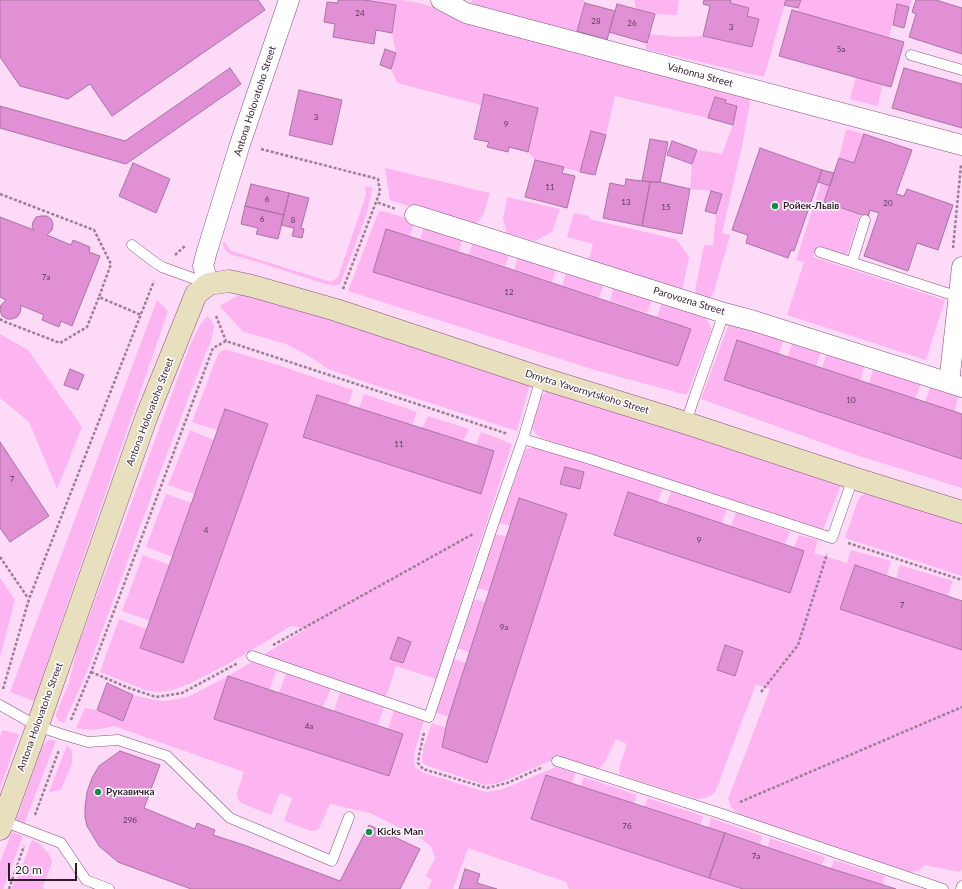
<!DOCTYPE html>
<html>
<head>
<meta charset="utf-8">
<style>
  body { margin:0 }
  #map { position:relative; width:962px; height:889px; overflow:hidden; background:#fddaf7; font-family:Lato,sans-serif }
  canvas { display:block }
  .scale { position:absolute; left:8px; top:863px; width:69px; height:18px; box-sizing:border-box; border:2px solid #301b2d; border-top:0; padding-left:5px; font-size:12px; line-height:14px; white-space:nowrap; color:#301b2d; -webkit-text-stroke:3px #fff; paint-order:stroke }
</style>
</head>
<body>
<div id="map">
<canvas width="962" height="889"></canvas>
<div class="scale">20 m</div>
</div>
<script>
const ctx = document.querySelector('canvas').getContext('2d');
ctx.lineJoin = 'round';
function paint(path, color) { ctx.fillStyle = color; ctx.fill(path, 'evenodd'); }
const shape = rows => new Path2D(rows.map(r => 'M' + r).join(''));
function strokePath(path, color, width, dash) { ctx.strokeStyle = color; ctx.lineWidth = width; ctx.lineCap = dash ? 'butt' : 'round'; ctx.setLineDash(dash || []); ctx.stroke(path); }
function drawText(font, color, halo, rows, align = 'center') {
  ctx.font = font + ' Lato,sans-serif'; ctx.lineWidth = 3; ctx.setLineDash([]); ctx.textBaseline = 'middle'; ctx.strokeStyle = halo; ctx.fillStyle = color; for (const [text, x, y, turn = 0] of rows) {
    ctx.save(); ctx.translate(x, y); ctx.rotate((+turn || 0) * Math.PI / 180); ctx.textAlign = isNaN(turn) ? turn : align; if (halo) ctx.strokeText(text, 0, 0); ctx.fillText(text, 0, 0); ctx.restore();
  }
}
paint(shape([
  [364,0,402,0,420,3,505,31,751,98,742,146,722,233,730,235,714,291,710,300,698,296,695,290,704,245,713,246,716,214,722,194,711,191,690,189,692,164,697,150,722,154,733,125,737,106,725,103,725,100,715,97,708,118,615,96,606,135,591,132,580,172,535,160,528,152,538,108,484,94,481,105,397,83,391,69,396,53,392,33,396,5],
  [472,0,584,0,585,3,577,33,471,5],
  [634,0,679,0,677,15,655,14,636,9],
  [731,0,786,0,764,77,645,49,649,34,677,37,703,36,752,47,759,19,747,16,749,8,730,3],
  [801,0,912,0,909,7,897,4,889,37,797,12],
  [856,77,882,85,878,106,850,99],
  [846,129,864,134,854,163,839,158],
  [385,168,490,193,483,215,474,227,390,200],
  [821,183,830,186,824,202,860,215,847,255,817,246,813,257,945,300,926,360,787,315,804,262,796,260],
  [365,186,372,188,372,191,366,216,340,284,338,285,335,286,322,283,258,262,229,254,226,251,224,248,223,244,224,241,229,249,232,251,331,282,338,277,366,195],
  [507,197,560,209,552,232,535,241,507,233,503,219],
  [379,211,386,212,415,221,410,236,386,229,373,272,678,366,691,329,657,317,662,302,705,317,712,329,687,395,598,371,348,291],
  [574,213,589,216,589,219,676,239,689,257,682,291,587,267,593,244,567,237],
  [425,224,463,237,459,252,420,239],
  [474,240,510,252,505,266,468,255],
  [519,255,557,267,552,282,514,270],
  [567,270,604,283,599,298,562,286],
  [614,286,652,299,647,313,610,301],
  [252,294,530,383,517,431,362,381,328,369,309,356,286,344,244,332,239,327,221,308,221,305,239,295],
  [157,300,168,311,34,701,10,692],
  [207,316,211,320,214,326,211,342,208,347,162,467,88,669,64,723,58,720,56,717,56,714,69,683,77,649,149,456,190,345,200,325],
  [729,323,784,338,779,354,737,340,724,380,962,459,962,488,856,455,701,399],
  [0,334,28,350,82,427,57,489,29,422,0,398],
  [793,340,822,350,816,366,788,357],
  [224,350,228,350,278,365,322,380,353,390,348,405,317,395,303,437,481,494,494,451,476,445,481,432,512,444,436,679,396,666,386,697,263,655,306,629,291,626,230,663,189,684,173,690,157,692,145,690,100,672,119,619,147,629,140,648,183,663,268,425,225,410,217,430,192,422,218,354],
  [398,638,411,642,403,663,390,658],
  [827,352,865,365,860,381,822,368],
  [874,367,921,383,915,399,869,384],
  [931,386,959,395,954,412,925,402],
  [552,387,842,483,823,529,541,438,535,433,532,428,533,425,540,398,545,393],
  [364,394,417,412,412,425,359,408],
  [428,416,469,429,463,441,422,428],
  [190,430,214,440,195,494,168,485],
  [535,447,663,488,658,502,628,492,614,535,790,593,803,551,794,547,799,535,818,540,814,553,847,563,851,550,891,561,887,575,855,565,840,609,962,650,962,869,960,872,924,865,919,871,907,873,743,816,736,812,731,807,728,799,770,689,756,684,715,792,711,795,705,798,696,799,620,775,619,768,627,744,616,739,604,764,599,768,595,768,559,757,499,783,485,785,428,766,422,763,423,749,432,723,446,728,442,747,488,762,567,514,519,498,511,526,499,523,526,449],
  [725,645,743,651,735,676,717,670],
  [672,490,727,509,722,523,666,505],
  [166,494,192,503,173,557,146,547],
  [865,494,962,523,962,576,845,538,858,500,861,496],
  [736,512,790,531,785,544,731,526],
  [495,534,507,537,489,591,477,588],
  [143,555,170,565,150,621,122,611],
  [900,565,953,581,947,596,896,578],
  [0,578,15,600,0,657],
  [474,599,485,602,469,652,457,648],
  [454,659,466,663,449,717,435,712],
  [252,662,276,671,269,690,389,776,403,734,388,729,394,710,424,720,415,750,414,759,415,767,424,773,486,792,503,789,556,767,575,773,572,784,546,775,532,819,743,889,569,889,566,882,468,848,453,889,428,889,432,880,426,876,435,858,431,847,422,839,370,813,330,804,318,830,311,831,284,821,292,798,280,793,271,815,243,804,240,802,238,799,237,793,244,772,114,726,105,728,90,730,76,728,85,708,97,710,123,721,133,695,154,700,166,701,188,697,228,676],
  [286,673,331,688,323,707,279,693],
  [340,692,384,707,378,725,334,711],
  [2,730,19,734,0,789,0,737],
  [50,740,53,740,56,741,24,824,16,821,43,745,47,741],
  [67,745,72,751,72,763,61,790,49,792],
  [584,777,637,795,634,804,580,786],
  [648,798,703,816,700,825,644,807],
  [711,818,762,836,760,845,708,828],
  [12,832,23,836,3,889,0,889,0,862],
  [770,838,825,857,822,865,768,847],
  [32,840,39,843,48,853,52,860,51,866,42,888,46,889,11,889,15,880,17,879],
  [834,860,885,876,882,885,831,868]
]), '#fdb5f2');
const building = shape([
  [0,0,258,0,265,10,112,116,90,84,68,99,20,86,0,57,0,0],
  [338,0,364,0,396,5,392,33,376,30,374,44,333,37,335,24,324,22,327,2,338,3,338,0],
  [704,0,731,0,730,3,749,8,747,16,759,19,752,47,703,36,710,6,703,4,704,0],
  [786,0,801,0,798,8,784,5,786,0],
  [916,0,936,0,962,8,962,54,909,37,916,14,912,12,916,0],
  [585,3,615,11,607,40,577,31,585,3],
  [617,4,655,14,647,43,609,32,617,4],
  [897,4,909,7,904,28,893,25,897,4],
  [792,10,904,42,891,87,779,56,792,10],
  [385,49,396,53,391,69,380,65,385,49],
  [230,68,241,84,126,164,0,128,0,106,125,141,230,68],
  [904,68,962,84,962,128,892,108,904,68],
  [299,90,342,100,332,145,289,135,299,90],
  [484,94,538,108,528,152,509,147,508,152,487,147,489,142,474,139,484,94],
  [715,97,726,100,725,103,737,106,733,125,708,118,715,97],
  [591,131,606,135,595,175,580,172,591,131],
  [864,134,912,150,896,194,904,196,907,189,953,205,938,250,917,243,908,271,864,256,879,213,870,210,868,217,824,202,839,158,854,163,864,134],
  [650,139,668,142,660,182,642,181,650,139],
  [672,141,697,150,692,164,667,155,672,141],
  [760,148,822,170,794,251,791,250,788,258,746,243,748,235,732,230,760,148],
  [535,160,564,167,562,173,575,176,567,208,525,197,535,160],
  [133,163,170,179,156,213,119,196,133,163],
  [822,170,834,173,830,186,818,182,822,170],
  [626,179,650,182,642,226,603,218,610,183,625,186,626,179],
  [650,182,660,182,690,189,682,234,642,226,650,182],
  [251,184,289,193,284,215,245,206,251,184],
  [711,191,722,194,716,214,705,211,711,191],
  [289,193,309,198,301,228,304,229,302,238,292,236,294,228,281,225,289,193],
  [245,206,284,215,278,239,256,234,258,228,241,224,245,206],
  [41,216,47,216,51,219,53,224,52,230,47,235,71,245,73,240,90,247,89,252,100,256,72,326,61,321,59,327,42,320,44,315,20,305,21,307,20,313,17,317,12,319,7,319,2,316,0,310,1,305,6,300,0,297,0,217,34,230,32,227,33,222,36,217,41,216],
  [386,229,468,255,691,329,678,366,373,272,386,229],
  [737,340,788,357,962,414,962,459,724,380,737,340],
  [70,369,84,375,78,390,64,385,70,369],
  [317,395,494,451,481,494,303,437,317,395],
  [225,409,268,424,183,663,140,648,225,409],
  [0,442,49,516,10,542,0,528,0,442],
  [565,467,584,472,580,489,560,484,565,467],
  [628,492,804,551,790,593,614,535,628,492],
  [519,498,567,514,487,763,442,747,447,722,519,498],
  [855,565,962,601,962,650,840,609,855,565],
  [398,637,411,642,403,663,390,659,398,637],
  [725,645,743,651,735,676,717,670,725,645],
  [228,676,403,734,389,776,214,719,228,676],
  [107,683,133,695,123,721,97,710,107,683],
  [120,751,160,765,144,808,195,829,197,823,215,830,213,835,244,845,340,881,369,825,420,849,400,889,191,889,118,862,99,846,87,826,85,817,85,808,87,792,92,778,99,766,120,751],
  [546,775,725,833,709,878,531,819,546,775],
  [725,833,826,867,896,889,743,889,709,878,725,833],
  [465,869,480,874,477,883,497,889,459,889,465,869]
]);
paint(building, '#e190d5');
strokePath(building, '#a974a1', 1);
const lane = shape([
  [911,55,962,70],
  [132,245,153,261,162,267,209,284],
  [820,252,959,297],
  [852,262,865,220],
  [686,423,693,401,724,313],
  [523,439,590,459,832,538,853,478],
  [252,656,429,717,494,522,523,439,541,378],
  [0,705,37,726,64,735,88,742,118,740,167,756,230,818,332,861,349,817],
  [557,761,716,812,943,889],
  [3,821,61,843,86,880,109,889],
  [961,889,962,886]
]);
const street = shape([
  [441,0,466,13,962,145],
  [415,215,724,313,754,321,962,387],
  [209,284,203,266,207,251,240,144,289,0],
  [949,383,962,267]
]);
const secondary = shape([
  [0,829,41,716,146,418,196,294,209,284,229,281,252,286,336,310,541,378,686,423,853,478,962,512]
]);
strokePath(lane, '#84517d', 11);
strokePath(street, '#84517d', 21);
strokePath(secondary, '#84517d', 23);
strokePath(shape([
  [261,149,378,179,380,192,376,202],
  [0,194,94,230,111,264,99,297],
  [953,248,961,165],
  [175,255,185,246],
  [343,289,376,202,396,209],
  [216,316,226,341],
  [0,319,3,321,60,343,87,327,99,297,141,315],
  [848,543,962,580],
  [0,557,28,598],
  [273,645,473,534],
  [91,672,129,688,156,697,182,693,238,663],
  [3,689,29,599,154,281],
  [761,692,798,645,827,554],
  [71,720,91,672,213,348,226,341,508,434],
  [424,733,419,755,418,763,423,769,487,788,507,783,543,767],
  [740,802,962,707],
  [35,815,59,750],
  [9,889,24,846]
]), '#9b7e96', 2.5, [3, 2]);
strokePath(lane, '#fff', 10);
strokePath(street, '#fff', 20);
strokePath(secondary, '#e8dfbf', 22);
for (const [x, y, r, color] of [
  [775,206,4,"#138e49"],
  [98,792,4,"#138e49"],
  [369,832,4,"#138e49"]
]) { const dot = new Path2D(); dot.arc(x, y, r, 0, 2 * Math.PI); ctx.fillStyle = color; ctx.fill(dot); strokePath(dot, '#fff', 1.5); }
drawText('8px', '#5c3857', null, [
  ["24",360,13],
  ["28",596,21],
  ["26",632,23],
  ["3",731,27],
  ["5а",841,49],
  ["3",316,117],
  ["9",506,124],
  ["11",550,187],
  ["6",267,199],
  ["13",626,202],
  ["20",888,203],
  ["15",666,207],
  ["6",262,219],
  ["8",293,220],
  ["7а",46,277],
  ["12",509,292],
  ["10",851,400],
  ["11",399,444],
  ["7",12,479],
  ["4",206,530],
  ["9",699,540],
  ["7",902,605],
  ["9а",504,627],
  ["4а",309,726],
  ["29б",130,820],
  ["7б",627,826],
  ["7а",756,856]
]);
drawText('10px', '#301b2d', '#fff', [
  ["Vahonna Street",700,75,15],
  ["Antona Holovatoho Street",255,101,-72],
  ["Parovozna Street",689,301,17],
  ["Dmytra Yavornytskoho Street",587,392,17],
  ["Antona Holovatoho Street",150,412,-69],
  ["Antona Holovatoho Street",40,717,-70]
]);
drawText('bold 10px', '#301b2d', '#fff', [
  ["Ройек-Львів",783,206],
  ["Рукавичка",106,792],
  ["Kicks Man",377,832]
], 'left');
</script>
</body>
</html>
